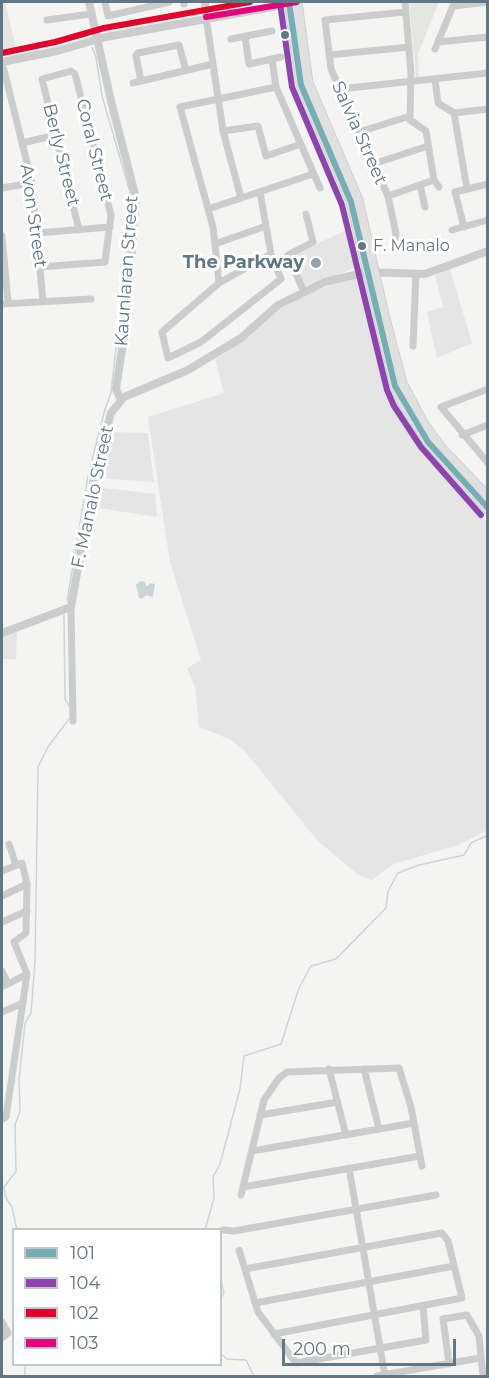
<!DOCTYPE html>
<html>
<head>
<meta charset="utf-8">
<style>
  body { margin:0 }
  #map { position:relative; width:489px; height:1378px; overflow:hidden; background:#f4f4f2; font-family:Montserrat,sans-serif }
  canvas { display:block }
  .frame { position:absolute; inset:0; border:3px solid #617884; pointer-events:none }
  .legend { position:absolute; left:12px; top:1228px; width:210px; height:138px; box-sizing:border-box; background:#fff; border:2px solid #c0c9ce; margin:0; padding:8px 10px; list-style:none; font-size:18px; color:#617884 }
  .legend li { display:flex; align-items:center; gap:12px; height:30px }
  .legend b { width:30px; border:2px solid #c0c9ce }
  .scale { position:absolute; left:282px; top:1339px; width:174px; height:27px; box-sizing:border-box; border:3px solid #617884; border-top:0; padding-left:8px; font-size:18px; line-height:21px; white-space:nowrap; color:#617884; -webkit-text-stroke:4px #fff; paint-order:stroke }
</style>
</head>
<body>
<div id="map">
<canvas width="489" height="1378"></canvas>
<div class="frame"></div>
<ul class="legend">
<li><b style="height:8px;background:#75afb3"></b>101</li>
<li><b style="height:8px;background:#8e44ad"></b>104</li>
<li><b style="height:8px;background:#e4002b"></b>102</li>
<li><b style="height:8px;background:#e5007d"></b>103</li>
</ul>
<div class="scale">200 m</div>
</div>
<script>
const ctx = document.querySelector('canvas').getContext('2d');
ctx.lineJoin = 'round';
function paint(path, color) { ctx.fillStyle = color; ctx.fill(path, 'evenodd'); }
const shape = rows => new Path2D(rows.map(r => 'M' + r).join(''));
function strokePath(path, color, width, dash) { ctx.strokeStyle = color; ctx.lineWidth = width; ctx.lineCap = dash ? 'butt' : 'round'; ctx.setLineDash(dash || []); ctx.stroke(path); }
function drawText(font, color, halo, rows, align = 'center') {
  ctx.font = font + ' Montserrat,sans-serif'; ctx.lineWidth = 6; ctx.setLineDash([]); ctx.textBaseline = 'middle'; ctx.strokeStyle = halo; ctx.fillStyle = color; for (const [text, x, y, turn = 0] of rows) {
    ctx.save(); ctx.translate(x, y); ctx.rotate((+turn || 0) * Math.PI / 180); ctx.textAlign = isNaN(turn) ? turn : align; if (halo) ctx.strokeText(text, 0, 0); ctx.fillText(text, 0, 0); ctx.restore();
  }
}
paint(shape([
  [2,2,5,2,17,53,2,56],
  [351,228,360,266,301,289,287,257],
  [450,269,472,343,437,358,427,312,443,307,435,275],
  [359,276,380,364,395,405,425,454,487,522,487,830,459,845,393,864,372,880,357,874,317,840,244,750,229,739,199,727,195,687,187,668,201,660,170,562,148,417,224,393,215,359,245,339,276,311,314,291],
  [108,432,148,433,154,482,99,478],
  [95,487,155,494,157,517,92,507],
  [17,631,16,659,2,659,2,636]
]), '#e4e5e4');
paint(shape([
  [409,2,439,2,418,54,419,77,416,77]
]), '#e4e7e0');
paint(shape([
  [140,581,145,582,147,587,150,583,155,584,153,597,146,595,142,599,139,598,136,585]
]), '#cad5d7');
strokePath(shape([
  [67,601,88,476,105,409,111,393,130,221,130,192,102,96,96,57,92,47],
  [64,615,65,699,70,708],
  [17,1230,12,1207,6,1198,4,1187,16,1171,15,1125,20,1111,19,1080,25,1023,31,1013,35,962,38,767,48,747,69,719],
  [205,1230,214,1198,213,1177,220,1164,240,1089,244,1056,281,1044,299,988,311,966,336,959,386,908,388,891,398,873,419,865,464,855,471,843,488,835],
  [220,1279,224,1293,220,1300],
  [220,1353,227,1359,246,1360,254,1376],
  [25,1364,25,1376]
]), '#cad5d7', 1.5);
const secondary = shape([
  [289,2,301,85,351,202,395,386,402,402,428,442,488,509],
  [297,2,308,83,358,200,384,315,402,383,423,423,441,448,488,497]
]);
strokePath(secondary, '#cfd1d2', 11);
strokePath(shape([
  [105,2,108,16,169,2],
  [184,2,184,4],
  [405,2,411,74,410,120,426,131,434,180,439,187],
  [206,17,223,131,241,198],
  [47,20,91,14],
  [245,36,249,64,281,57],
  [231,39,272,31],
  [438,42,488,37],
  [435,49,453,6,488,2],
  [329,55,409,47],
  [272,59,276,87,320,188],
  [2,62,32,183,43,301],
  [435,79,438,103,454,113,467,189],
  [141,81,136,56,138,53,179,45,186,70],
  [133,83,213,64],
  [340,89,488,73],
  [454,113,488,109],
  [223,131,258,126,266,156,301,144],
  [359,132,410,116],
  [22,143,56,135],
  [373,164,428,146],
  [420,185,425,207],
  [2,188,32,183],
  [260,192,271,254,281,279,201,342,168,358,162,332,219,283,271,254],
  [388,196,434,180],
  [208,209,313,174],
  [464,227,455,192,488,184],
  [452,230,488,220],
  [37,233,110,227],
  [2,236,8,303],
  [215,244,266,226],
  [394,244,396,234,388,196,331,69,325,20,406,12],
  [40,267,105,262,111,215,75,74,71,71,42,79,79,230],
  [219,283,213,227,180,107,276,87],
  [304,292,288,255,313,242,306,214],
  [2,304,91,299],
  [413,346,416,274],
  [488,389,441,407,488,463],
  [462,435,488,425],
  [71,607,73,721],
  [9,844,16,865],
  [2,871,22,863,27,884,26,933,14,942,27,974,6,1117,2,1119],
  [2,896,27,884],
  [2,922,27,911],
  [2,971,8,984],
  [2,987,27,974],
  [2,1012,23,1003],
  [329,1069,346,1135],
  [364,1069,379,1129],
  [260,1115,338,1102],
  [252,1151,414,1123],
  [349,1168,385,1376],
  [243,1187,420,1156],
  [241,1195,264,1100,279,1078,287,1072,399,1068,411,1107,422,1166],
  [223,1230,234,1231,436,1195],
  [239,1250,258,1312,296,1363,426,1340,423,1306],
  [245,1269,442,1233,448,1241,462,1298,274,1334],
  [255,1303,454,1266],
  [2,1322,8,1333,2,1338],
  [449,1364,443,1319,467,1315,479,1336,483,1376],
  [377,1376,480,1358]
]), '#cbcdcd', 7);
strokePath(shape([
  [89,2,111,101,136,198,127,316,116,389,121,400],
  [205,2,206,17],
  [2,62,57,51,106,37,295,3],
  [2,633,71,607,95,472,111,413,124,397,188,370,241,338,278,305,325,282,367,272,425,274,488,251]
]), '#cbcdcd', 8);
strokePath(secondary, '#e0e0e0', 9);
strokePath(shape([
  [289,2,301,85,351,202,395,386,428,442,488,508]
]), '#75afb3', 6);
strokePath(shape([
  [280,3,292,87,342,205,387,390,394,406,421,447,481,515]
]), '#8e44ad', 6);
strokePath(shape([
  [2,53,55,42,104,28,250,2]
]), '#e4002b', 6);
strokePath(shape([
  [206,17,297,2]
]), '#e5007d', 6);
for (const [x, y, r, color] of [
  [285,35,5,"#617884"],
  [362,246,5,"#617884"],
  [316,263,6,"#94a3aa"]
]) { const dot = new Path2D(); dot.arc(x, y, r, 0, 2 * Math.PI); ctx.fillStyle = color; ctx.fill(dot); strokePath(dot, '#fff', 2); }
drawText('16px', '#617884', '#fff', [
  ["F. Manalo",373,246]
], 'left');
drawText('18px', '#617884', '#fff', [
  ["Salvia Street",359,133,66],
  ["Coral Street",94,150,76],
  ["Berly Street",61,155,76],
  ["Avon Street",33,216,82],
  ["Kaunlaran Street",127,271,-86],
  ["F. Manalo Street",93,497,-78]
]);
drawText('bold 18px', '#617884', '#fff', [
  ["The Parkway",304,263]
], 'right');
</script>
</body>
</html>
